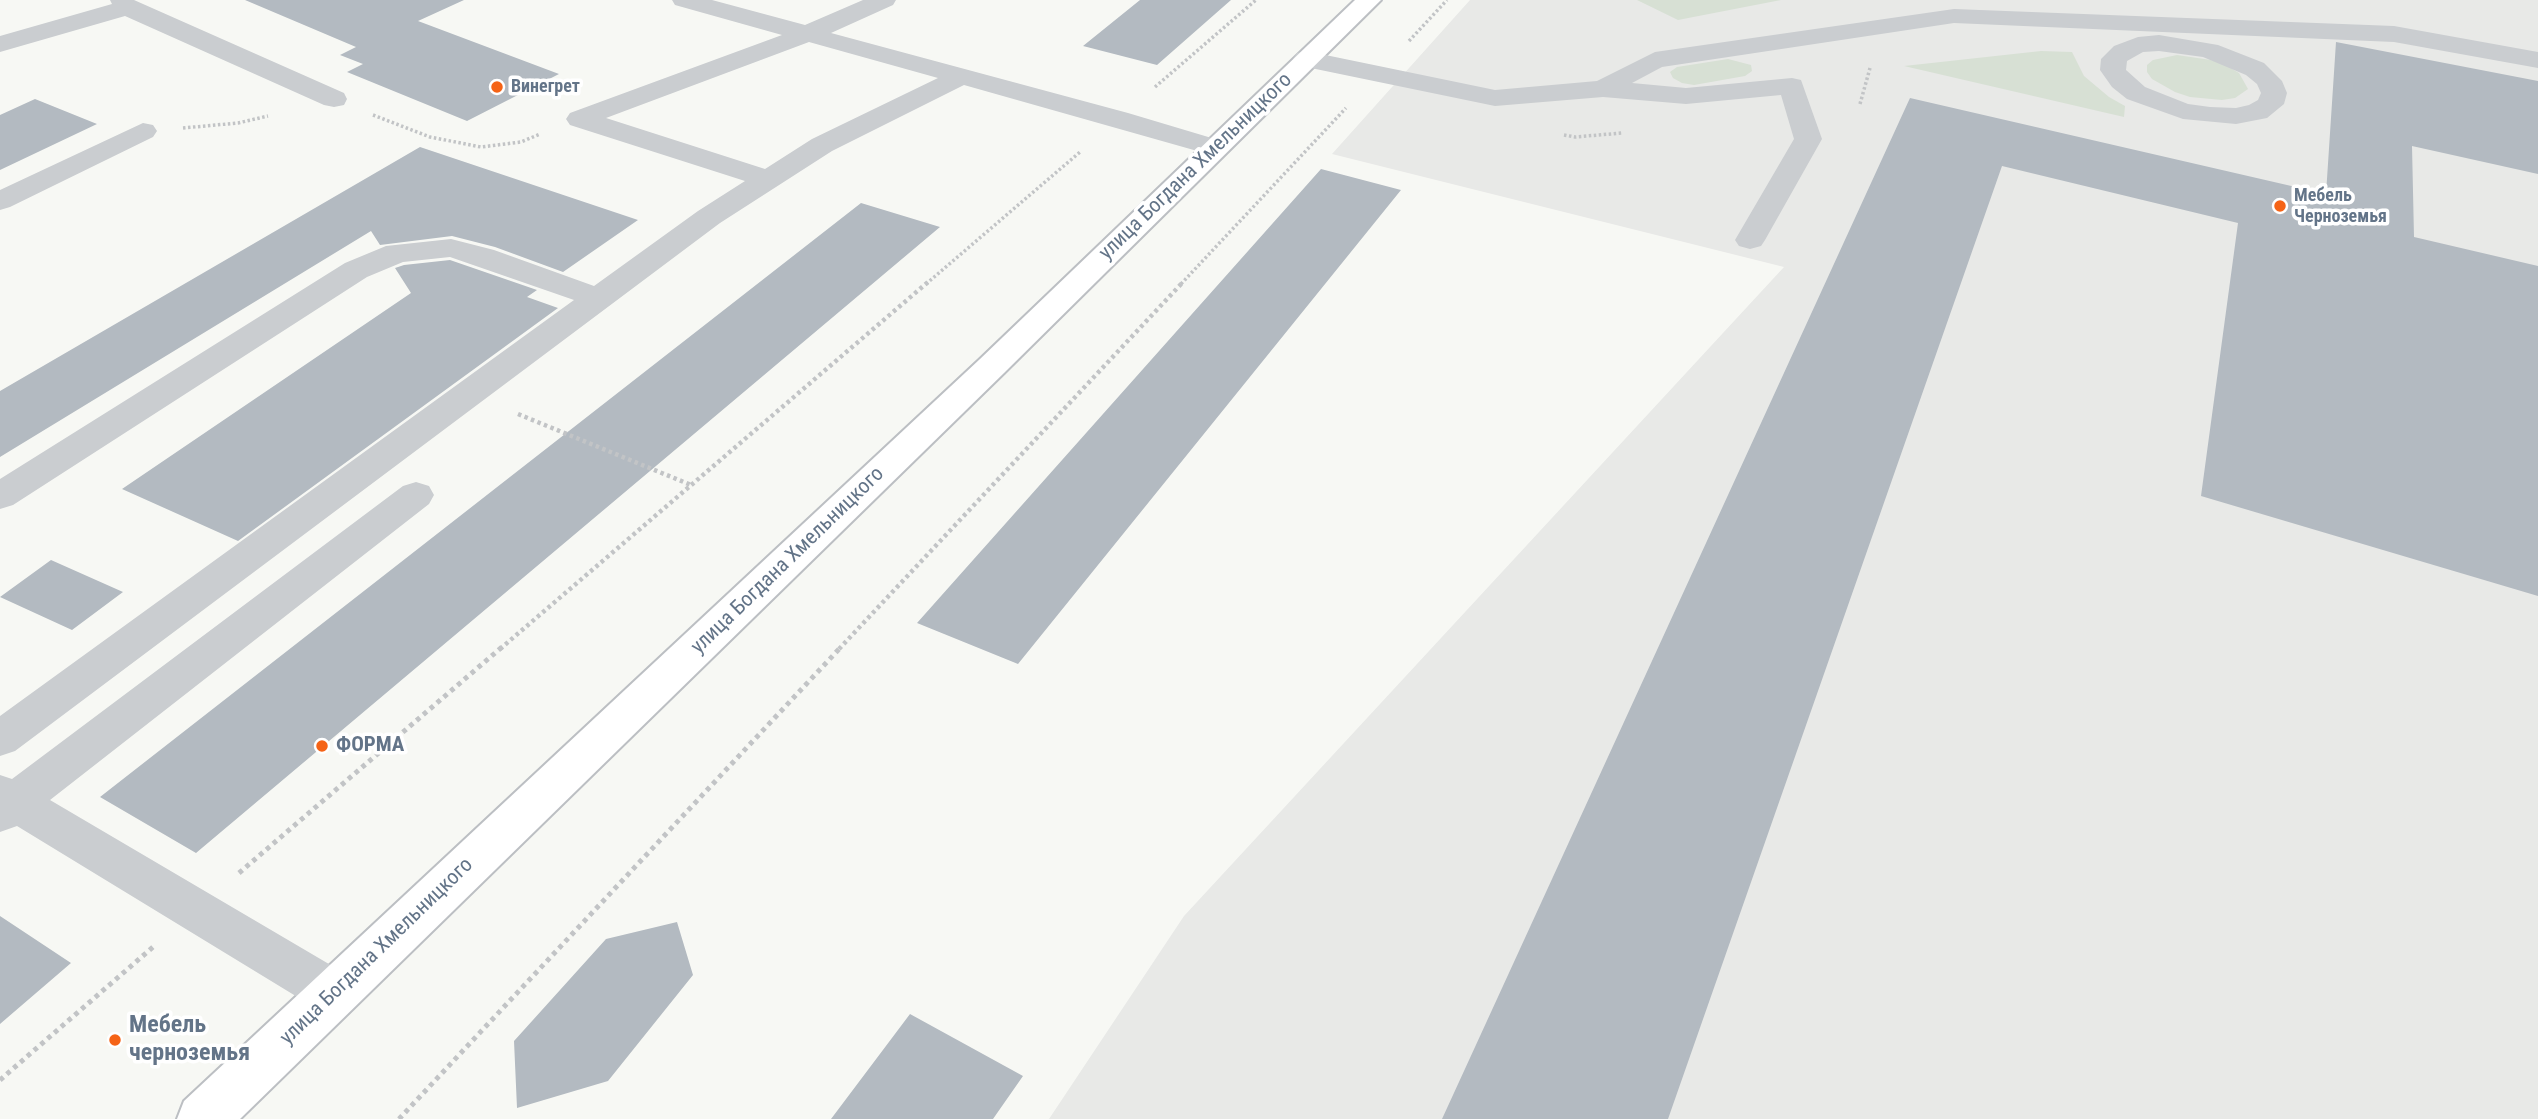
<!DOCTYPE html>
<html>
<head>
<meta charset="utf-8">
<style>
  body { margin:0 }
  canvas { display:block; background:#f7f8f4 }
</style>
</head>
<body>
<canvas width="2538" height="1119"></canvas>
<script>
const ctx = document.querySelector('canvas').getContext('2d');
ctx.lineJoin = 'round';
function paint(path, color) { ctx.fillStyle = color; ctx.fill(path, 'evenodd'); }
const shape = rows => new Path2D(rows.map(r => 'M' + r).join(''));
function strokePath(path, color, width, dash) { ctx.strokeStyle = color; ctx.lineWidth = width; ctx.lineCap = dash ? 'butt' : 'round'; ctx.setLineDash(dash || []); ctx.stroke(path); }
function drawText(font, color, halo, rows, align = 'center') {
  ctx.font = font + ' "Roboto Condensed",sans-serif'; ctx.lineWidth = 7; ctx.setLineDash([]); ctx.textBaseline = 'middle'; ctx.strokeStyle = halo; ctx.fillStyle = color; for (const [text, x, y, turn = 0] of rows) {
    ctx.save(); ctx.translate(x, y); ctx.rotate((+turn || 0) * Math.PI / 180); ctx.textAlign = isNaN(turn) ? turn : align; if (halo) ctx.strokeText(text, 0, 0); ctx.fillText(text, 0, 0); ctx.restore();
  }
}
paint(shape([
  [1470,0,2538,0,2538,1119,1049,1119,1184,916,1784,267,1332,154]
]), '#e8e9e7');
paint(shape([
  [1637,0,1781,0,1678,20],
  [2041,51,2072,52,2084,76,2109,97,2125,106,2124,117,1904,66],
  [2177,55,2211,60,2227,66,2239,73,2248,89,2235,98,2222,100,2190,97,2175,92,2152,79,2147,72,2147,65,2153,60],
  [1728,59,1751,65,1752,71,1745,76,1694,85,1682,83,1673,78,1670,72,1677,67]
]), '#d7e0d4');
paint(shape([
  [245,0,464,0,418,21,559,74,467,121,347,72,363,64,340,55,356,47],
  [1140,0,1231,0,1157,65,1083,46],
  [2336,42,2538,81,2538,174,2412,146,2414,237,2538,266,2538,596,2201,496,2238,223,2002,166,1668,1119,1442,1119,1910,98,2326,194],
  [35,99,97,124,0,170,0,115],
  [420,147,638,220,563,272,495,247,452,236,380,245,371,231,0,457,0,391],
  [1321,169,1401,190,1018,664,917,623],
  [861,203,940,227,196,853,100,797],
  [450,260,537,290,527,297,558,308,238,541,122,489,411,293,395,268,404,265],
  [51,560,123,592,72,630,0,597],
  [0,916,71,963,0,1024],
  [677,922,693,975,608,1081,517,1108,514,1041,606,939],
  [910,1014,1023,1076,993,1119,831,1119]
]), '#b3bac1');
const major = shape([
  [1355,0,1381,0,1004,373,240,1119,177,1119,184,1101,980,359,1355,0]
]);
strokePath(major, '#bcbfc3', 4);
strokePath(shape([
  [1409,41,1447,0],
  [1155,87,1256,0],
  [1860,104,1870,68],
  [373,115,430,137,481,147,521,142,540,134],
  [183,128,238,123,268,116],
  [1564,135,1575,137,1622,133],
  [926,284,1080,152],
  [1181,284,1346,108]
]), '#c2c4c6', 3.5, [2.5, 2.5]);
strokePath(shape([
  [518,414,691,485],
  [500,649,928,282],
  [839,649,1183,282]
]), '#c2c4c6', 4.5, [3.5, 3.5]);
strokePath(shape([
  [239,873,502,647],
  [0,1080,153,947],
  [399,1119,841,647]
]), '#c2c4c6', 5, [4.5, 4.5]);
paint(shape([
  [110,0,134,0,344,93,347,99,344,105,334,107,324,105,125,16,0,52,0,36,112,4,110,0],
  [672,0,712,0,805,25,863,0,896,0,893,5,831,33,1128,113,1225,142,1229,148,1225,154,1215,156,964,85,832,151,720,223,15,751,0,756,0,716,574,300,450,257,403,262,367,277,13,505,0,509,0,479,345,263,386,246,451,239,494,250,594,286,698,211,745,181,570,125,566,119,570,113,782,35,675,5,672,0],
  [809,42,938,78,812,139,765,169,606,118,809,42],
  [1954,9,2394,26,2538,52,2538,68,2394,42,1954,23,1662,67,1632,83,1686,88,1792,78,1801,80,1822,139,1765,240,1761,246,1750,249,1739,246,1735,240,1794,139,1781,95,1686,104,1603,97,1495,106,1306,67,1297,65,1293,59,1297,53,1306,51,1495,90,1597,81,1655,52,1954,9],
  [2159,35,2218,45,2264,63,2282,81,2287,93,2284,104,2267,118,2236,124,2183,119,2127,99,2112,87,2100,70,2101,59,2114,46,2138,37,2159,35],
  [2159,51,2203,57,2246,75,2257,84,2261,93,2258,100,2249,105,2236,108,2210,107,2188,104,2145,87,2126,70,2127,61,2143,52,2159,51],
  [143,123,153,125,157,131,153,137,10,207,0,210,0,190,143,123],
  [416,482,429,486,434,495,429,504,50,800,351,977,359,993,351,1009,334,1016,317,1009,17,826,0,832,0,775,12,779,403,486,416,482]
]), '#cacdd0');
paint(major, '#fff');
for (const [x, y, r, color] of [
  [497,87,7,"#f56316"],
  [2280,206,7,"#f56316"],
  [322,746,7,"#f56316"],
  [115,1040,7,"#f56316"]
]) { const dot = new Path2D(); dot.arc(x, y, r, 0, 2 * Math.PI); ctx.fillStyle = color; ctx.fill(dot); strokePath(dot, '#fff', 2.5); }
drawText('bold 18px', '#637488', '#fff', [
  ["Винегрет",511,87],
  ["Мебель",2294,196],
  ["Черноземья",2294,217]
], 'left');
drawText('21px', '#637488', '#fff', [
  ["улица Богдана Хмельницкого",1196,167,-44],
  ["улица Богдана Хмельницкого",788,561,-44],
  ["улица Богдана Хмельницкого",377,952,-44]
]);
drawText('bold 21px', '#637488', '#fff', [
  ["ФОРМА",336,746]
], 'left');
drawText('bold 24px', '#637488', '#fff', [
  ["Мебель",129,1026],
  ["черноземья",129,1054]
], 'left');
</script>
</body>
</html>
